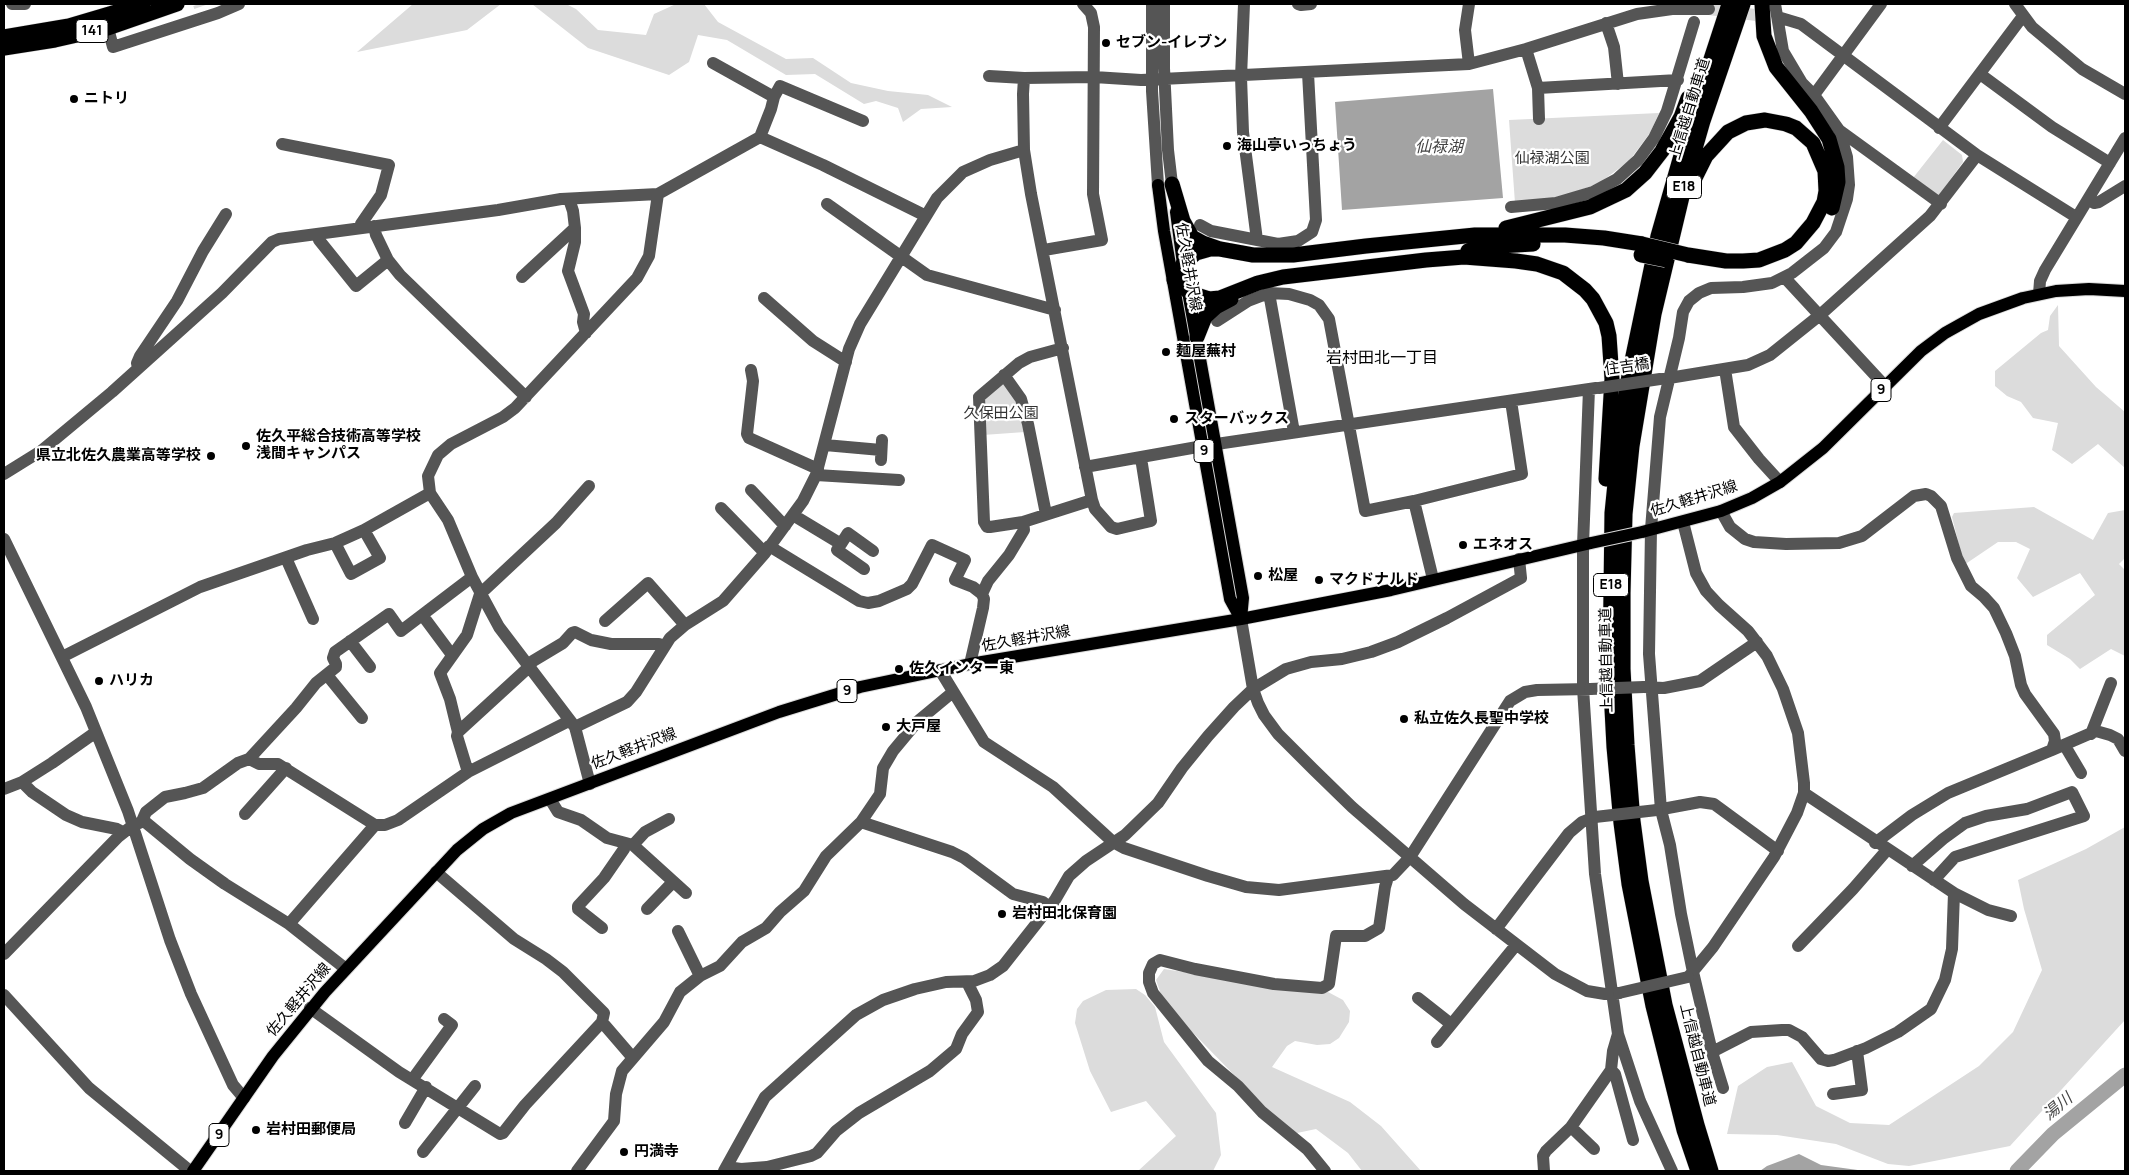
<!DOCTYPE html>
<html>
<head>
<meta charset="utf-8">
<style>
  body { margin:0 }
  #map { position:relative; width:2129px; height:1175px; overflow:hidden; background:#fff; font-family:Manrope,sans-serif }
  canvas { display:block }
  .frame { position:absolute; inset:0; border:5px solid #000; pointer-events:none }
</style>
</head>
<body>
<div id="map">
<canvas width="2129" height="1175"></canvas>
<div class="frame"></div>
</div>
<script>
const ctx = document.querySelector('canvas').getContext('2d');
ctx.lineJoin = 'round';
function paint(path, color) { ctx.fillStyle = color; ctx.fill(path, 'evenodd'); }
const shape = rows => new Path2D(rows.map(r => 'M' + r).join(''));
function strokePath(path, color, width, dash) { ctx.strokeStyle = color; ctx.lineWidth = width; ctx.lineCap = dash ? 'butt' : 'round'; ctx.setLineDash(dash || []); ctx.stroke(path); }
function drawText(font, color, halo, rows, align = 'center') {
  ctx.font = font + ' Manrope,"Noto Sans JP",sans-serif'; ctx.lineWidth = 4.5; ctx.setLineDash([]); ctx.textBaseline = 'middle'; ctx.strokeStyle = halo; ctx.fillStyle = color; for (const [text, x, y, turn = 0] of rows) {
    ctx.save(); ctx.translate(x, y); ctx.rotate((+turn || 0) * Math.PI / 180); ctx.textAlign = isNaN(turn) ? turn : align; if (halo) ctx.strokeText(text, 0, 0); ctx.fillText(text, 0, 0); ctx.restore();
  }
}
paint(shape([
  [413,4,501,4,467,30,357,52],
  [532,4,566,4,576,9,598,30,646,35,654,14,676,4,704,4,718,22,786,59,813,58,851,83,888,91,928,95,952,107,921,109,903,122,898,108,876,101,864,104,815,74,786,75,727,40,698,35,689,62,669,75,588,48],
  [1659,113,1650,133,1629,161,1598,184,1556,198,1515,203,1509,120],
  [1943,140,1962,155,1963,162,1939,195,1935,195,1913,178],
  [2058,305,2059,346,2096,387,2125,412,2125,468,2098,444,2072,464,2052,450,2058,423,2033,418,2021,402,2007,396,1995,386,1995,371,2041,333,2048,330,2050,316],
  [1003,384,1014,395,1025,432,983,435,985,394],
  [2034,507,2093,540,2108,513,2125,510,2125,558,2119,564,2125,570,2125,656,2111,649,2080,669,2070,659,2047,645,2047,635,2095,595,2080,573,2033,597,2017,578,2030,549,2016,542,1998,542,1964,565,1952,517,1954,513],
  [2125,827,2125,1020,2010,1146,1909,1166,1888,1164,1836,1144,1777,1135,1727,1134,1738,1086,1767,1067,1792,1062,1816,1106,1850,1123,1889,1125,1979,1066,2013,1032,2042,970,2024,909,2018,880,2086,849],
  [1164,969,1315,992,1328,992,1343,1000,1350,1011,1349,1022,1339,1038,1330,1044,1317,1045,1295,1041,1287,1046,1272,1067,1350,1102,1381,1126,1421,1171,1362,1171,1348,1153,1316,1129,1297,1133,1277,1119,1164,1003,1156,980],
  [1136,989,1145,995,1155,1007,1164,1042,1216,1113,1221,1155,1213,1171,1138,1171,1176,1136,1146,1101,1111,1112,1090,1071,1075,1023,1077,1009,1083,1001,1106,990]
]), '#dcdcdc');
paint(shape([
  [1493,89,1503,198,1342,210,1335,102],
  [1799,1154,1821,1165,1865,1171,1760,1171,1767,1166]
]), '#a3a3a3');
strokePath(shape([
  [2017,1171,2053,1134,2125,1075]
]), '#a3a3a3', 15);
strokePath(shape([
  [199,4,200,7],
  [1709,9,1771,17]
]), '#d9d9d9', 12, [12, 6]);
const major = shape([
  [1158,185,1164,231,1230,599,1241,619],
  [1176,212,1183,264,1243,598,1241,619],
  [1642,532,1721,511,1752,498,1780,482,1823,448,1921,351,1945,333,1979,314,2023,298,2056,291,2089,289,2125,291],
  [193,1171,273,1056,325,992,457,850,483,829,511,813,779,712,860,687,970,664,1241,619,1391,590,1591,543]
]);
const highway = shape([
  [1762,4,1764,36,1776,67,1811,111,1829,139,1837,167,1838,182,1832,208],
  [4,37,69,26,143,4],
  [4,48,55,40,108,28,177,4],
  [1172,184,1183,221,1192,237,1203,243,1220,249,1253,255,1293,255,1366,246,1475,235,1565,235,1604,238,1642,244],
  [1506,228,1590,207,1626,190,1645,173,1662,151,1681,117,1688,98],
  [1220,249,1210,249,1196,253,1183,264,1174,280,1190,293,1209,299,1220,298,1258,283,1283,277,1426,260,1464,257,1516,261,1537,264,1563,273,1585,290,1593,299,1606,323,1609,336,1612,379,1606,479],
  [1468,251,1499,246,1533,244],
  [1688,255,1726,261,1743,261,1759,260,1785,250,1796,243,1813,223,1824,202,1826,191,1825,171,1813,143,1796,128,1786,124,1765,120,1746,123,1728,132,1706,156,1694,180],
  [1197,337,1205,317,1216,307,1231,299],
  [1698,1171,1684,1130,1653,1006,1629,884,1621,823,1614,747,1610,671,1612,513,1619,444,1629,375,1658,236,1692,117,1729,4],
  [1711,1171,1697,1125,1665,1005,1641,881,1633,821,1627,745,1623,669,1623,593,1625,514,1632,446,1654,314,1686,180,1703,121,1743,4]
]);
strokePath(major, '#dbdbdb', 14);
strokePath(highway, '#dbdbdb', 16);
strokePath(shape([
  [12,4,25,4],
  [1152,4,1152,91,1158,185],
  [1164,4,1164,68,1168,150,1172,184],
  [1244,4,1241,77,1243,132,1257,240],
  [1298,4,1301,5,1311,4],
  [1469,4,1465,30,1469,64],
  [1775,4,1783,51,1802,83,1814,95,1839,130,1847,157,1849,185,1847,199,1836,232,1824,248,1792,273,1772,283,1743,287,1711,288,1699,293,1689,301,1683,312,1679,338,1660,417,1651,529,1649,654,1661,810,1670,845,1681,914,1693,972,1712,1052,1751,1032,1782,1030,1789,1030,1802,1037,1821,1059,1828,1061,1834,1060,1866,1048,1898,1032,1931,1009,1945,980,1952,949,1954,893,1804,793],
  [2015,4,2032,27,2082,69,2125,94],
  [1781,18,1801,24,1977,155,2076,217],
  [1606,23,1614,47,1618,84],
  [108,28,113,47,218,13,239,4],
  [1526,49,1538,88,1678,80],
  [713,63,774,97],
  [1980,74,2052,127,2110,163],
  [989,76,1024,78],
  [1538,88,1539,119],
  [1814,95,1881,4],
  [1939,128,2023,16],
  [1839,130,1941,204],
  [760,137,771,109,774,97,780,86,863,121],
  [282,144,389,165,381,195,361,224,361,228],
  [2088,199,2094,203,2099,202,2125,186],
  [827,204,927,275,1055,310],
  [1511,207,1556,203,1593,192,1617,179,1638,160,1654,138,1667,111,1694,22],
  [1200,225,1211,231,1278,244,1298,241,1312,232,1316,220,1308,73],
  [374,226,376,235,388,260,400,275,526,397],
  [575,228,575,242,568,271,584,314,583,322,586,333],
  [318,235,319,240,356,286,388,260],
  [1044,250,1102,240,1093,194,1094,27,1091,13,1083,4],
  [522,277,575,228,573,211,569,199],
  [1785,278,1885,386],
  [2039,294,2040,281,2045,270,2125,138],
  [764,298,813,341,846,362],
  [1217,321,1248,301,1269,293],
  [1063,348,1030,357,1019,363,979,397,984,522,987,527,990,527,1023,522,1092,500],
  [138,368,137,363,140,356,177,301,203,251,226,214],
  [1725,369,1734,427,1759,459,1780,482],
  [751,370,753,381,747,434,749,438,818,469],
  [1004,375,1021,399,1028,424,1046,514],
  [1663,379,1748,365,1770,355,1820,315,1930,216,1977,155],
  [1589,389,1583,545,1583,688,1595,874,1618,1034,1640,1101,1672,1171],
  [1294,432,1269,293,1289,294,1310,300,1319,305,1329,319,1365,511,1414,501,1522,474,1511,401],
  [825,445,881,450],
  [1141,458,1151,521,1117,529,1111,527,1095,509,1092,500,1031,194,1024,150,1023,94,1024,78,1094,77,1141,80,1469,64,1526,49,1637,14,1672,9,1709,9],
  [881,460,882,440],
  [1085,467,1203,446,1596,388],
  [4,474,41,451,112,392,222,293,272,242,279,239,498,210,561,199,658,194,760,137,823,165,926,216],
  [816,475,899,480],
  [751,490,785,526],
  [430,493,448,520,472,577,499,627,575,727,590,784],
  [1414,501,1433,579],
  [721,508,765,553],
  [1721,511,1730,527,1745,539,1754,542,1786,544,1839,543,1862,536,1914,496,1926,494,1931,496,1941,506,1957,558,1971,586,1984,597,1994,608,2006,633,2015,656,2021,685,2025,694,2054,734,2055,741,2052,750,1948,793,1912,815,1875,843],
  [793,515,841,544,848,533,873,551],
  [1683,522,1696,573,1706,591,1719,605,1748,631,1767,656,1783,689,1798,733,1804,783,1804,793,1797,813,1774,857,1713,947,1690,975],
  [4,539,86,707,128,811,170,940,191,994,233,1085,244,1098],
  [335,543,351,574,380,558,364,530],
  [841,544,837,550,864,569],
  [769,546,859,601,868,603,879,601,907,589,912,584,932,545,965,560,955,580,973,587,982,594],
  [286,558,313,619],
  [423,616,452,655],
  [1241,619,1253,689,1258,703,1264,715,1278,734,1313,769,1352,807,1464,904,1555,974,1587,991,1605,994,1619,993],
  [605,621,648,583,685,625],
  [350,641,370,667],
  [62,657,200,587,307,550,335,543,364,530,430,493,428,476,438,455,451,444,503,417,515,408,637,278,649,256,658,194],
  [970,664,983,608,984,599,982,594,988,581,1009,555,1024,530,1023,522],
  [940,670,984,742,1053,787,1113,842,1124,848,1208,876,1246,887,1279,890,1393,875,1410,857,1510,701,1525,692,1537,690,1590,689],
  [327,675,362,718],
  [1644,687,1664,688,1700,681,1757,642],
  [575,727,627,702,636,692,670,638,685,625,723,601,765,553,803,501,816,475,849,349,860,324,937,198,963,172,990,160,1024,150],
  [458,732,450,699,440,673,467,635,480,594,556,523,589,486],
  [2091,734,2111,683],
  [2065,746,2081,773],
  [2052,750,2096,731,2110,735,2118,739,2125,751],
  [249,759,259,764,278,764,375,825,385,825,398,820,468,772,569,721],
  [468,772,457,736,458,732,529,667,533,661,563,643,572,633,575,632,591,640,611,644,659,644,664,647],
  [22,782,32,792,66,815,82,822,117,829,123,832],
  [4,789,22,782,52,763,96,732],
  [550,799,558,812,581,820,607,838,633,845,645,832,669,819],
  [1657,810,1700,802,1714,804,1778,851],
  [245,814,286,768],
  [142,821,146,812,165,797,185,793,203,788,238,763,249,759,296,708,316,683,336,667,336,664,333,658,335,652,389,614,401,631,472,577],
  [861,822,952,852,964,858,1013,894,1043,902,1049,907],
  [633,845,686,893],
  [1912,866,1943,839,1965,823,1986,816,2027,809,2072,792,2084,816,1955,857,1934,880],
  [436,872,514,939,546,959,563,972,604,1013,602,1022],
  [1954,893,1988,910,2011,916],
  [647,909,673,882],
  [289,924,375,825],
  [602,928,578,909,578,906,604,878,624,849,625,844],
  [1496,929,1569,833,1582,822,1595,817],
  [678,931,700,976],
  [1798,946,1853,889,1887,850],
  [4,954,118,837,132,826,144,821,190,859,225,884,289,924,346,969],
  [4,995,89,1088,190,1171],
  [1418,998,1451,1024],
  [310,1008,399,1072,500,1134,503,1133,525,1105,602,1022,633,1058],
  [1437,1042,1516,945],
  [1712,1052,1723,1088],
  [1611,1070,1615,1074,1633,1140],
  [412,1080,452,1025,444,1019],
  [1833,1094,1862,1090,1857,1051],
  [405,1123,426,1087],
  [1571,1127,1594,1149],
  [423,1152,475,1086],
  [727,1167,741,1169,767,1167,811,1156,817,1153,836,1131,859,1113,930,1071,956,1049,962,1034,978,1012,976,1000,967,982],
  [577,1171,614,1121,616,1094,622,1071,664,1022,680,992,700,976,720,966,742,942,766,928,780,912,804,891,826,856,861,822,880,794,883,768,893,751,918,721,953,692],
  [724,1171,765,1097,856,1015,883,1000,915,989,946,982,974,981,990,975,1003,966,1055,900,1069,876,1086,861,1125,835,1158,803,1182,768,1208,736,1234,707,1253,689,1286,669,1311,662,1342,659,1371,652,1398,642,1447,618,1521,578,1519,559],
  [1325,1171,1307,1149,1262,1112,1238,1086,1208,1061,1153,993,1149,982,1149,973,1153,964,1160,960,1195,969,1274,984,1322,988,1329,984,1336,936,1365,936,1379,928,1385,887,1388,877],
  [1544,1171,1543,1156,1546,1151,1571,1127,1611,1070,1613,1051,1618,1034]
]), '#555', 12);
strokePath(major, '#000', 12);
strokePath(highway, '#000', 15);
const majorBridge = shape([
  [1591,543,1642,532]
]);
const highwayBridge = shape([
  [1642,244,1688,255],
  [1641,255,1666,260]
]);
strokePath(majorBridge, '#dbdbdb', 14, []);
strokePath(highwayBridge, '#dbdbdb', 16, []);
strokePath(shape([
  [1599,388,1660,379],
  [1590,689,1644,687],
  [1595,817,1657,810],
  [1619,993,1688,977]
]), '#555', 12);
strokePath(majorBridge, '#000', 12);
strokePath(highwayBridge, '#000', 15);
for (const [x, y, r, color] of [
  [1106,43,5,"#000"],
  [74,99,5,"#000"],
  [1227,146,5,"#000"],
  [1166,352,5,"#000"],
  [1174,419,5,"#000"],
  [246,446,5,"#000"],
  [211,456,5,"#000"],
  [1463,545,5,"#000"],
  [1258,576,5,"#000"],
  [1319,580,5,"#000"],
  [899,669,5,"#000"],
  [99,681,5,"#000"],
  [1404,719,5,"#000"],
  [886,727,5,"#000"],
  [1002,914,5,"#000"],
  [256,1130,5,"#000"],
  [624,1152,5,"#000"]
]) { const dot = new Path2D(); dot.arc(x, y, r, 0, 2 * Math.PI); ctx.fillStyle = color; ctx.fill(dot); strokePath(dot, '#fff', 2); }
for (const [x, y, w] of [
  [92,31,32],
  [1684,187,35],
  [1881,390,20],
  [1204,451,20],
  [1611,585,35],
  [847,691,20],
  [219,1135,20]
]) { const box = new Path2D(); box.roundRect(x - w / 2, y - 11.5, w, 23, 4); ctx.fillStyle = '#fff'; ctx.fill(box); strokePath(box, '#000', 1); }
drawText('bold 14px', '#000', null, [
  ["141",92,31],
  ["E18",1684,187],
  ["9",1881,390],
  ["9",1204,451],
  ["E18",1611,585],
  ["9",847,691],
  ["9",219,1135]
]);
drawText('bold 15px', '#000', '#fff', [
  ["セブン-イレブン",1116,43],
  ["ニトリ",84,99],
  ["海山亭いっちょう",1237,146],
  ["麺屋蕪村",1176,352],
  ["スターバックス",1184,419],
  ["佐久平総合技術高等学校",256,437],
  ["浅間キャンパス",256,454],
  ["県立北佐久農業高等学校",201,456,"right"],
  ["エネオス",1473,545],
  ["松屋",1268,576],
  ["マクドナルド",1329,580],
  ["佐久インター東",909,669],
  ["ハリカ",109,681],
  ["私立佐久長聖中学校",1414,719],
  ["大戸屋",896,727],
  ["岩村田北保育園",1012,914],
  ["岩村田郵便局",266,1130],
  ["円満寺",634,1152]
], 'left');
drawText('15px', '#000', '#fff', [
  ["上信越自動車道",1690,109,-73],
  ["佐久軽井沢線",1188,267,80],
  ["住吉橋",1627,367,-8],
  ["佐久軽井沢線",1694,499,-17],
  ["佐久軽井沢線",1026,639,-10],
  ["上信越自動車道",1607,660,-91],
  ["佐久軽井沢線",634,749,-21],
  ["佐久軽井沢線",299,1000,-50],
  ["上信越自動車道",1697,1055,76]
]);
drawText('15px', '#333', '#fff', [
  ["仙禄湖公園",1552,159],
  ["久保田公園",1001,414]
]);
drawText('italic 16px', '#444', '#fff', [
  ["仙禄湖",1439,148],
  ["湯川",2058,1107,-40]
]);
drawText('16px', '#000', '#fff', [
  ["岩村田北一丁目",1382,359]
]);
</script>
</body>
</html>
